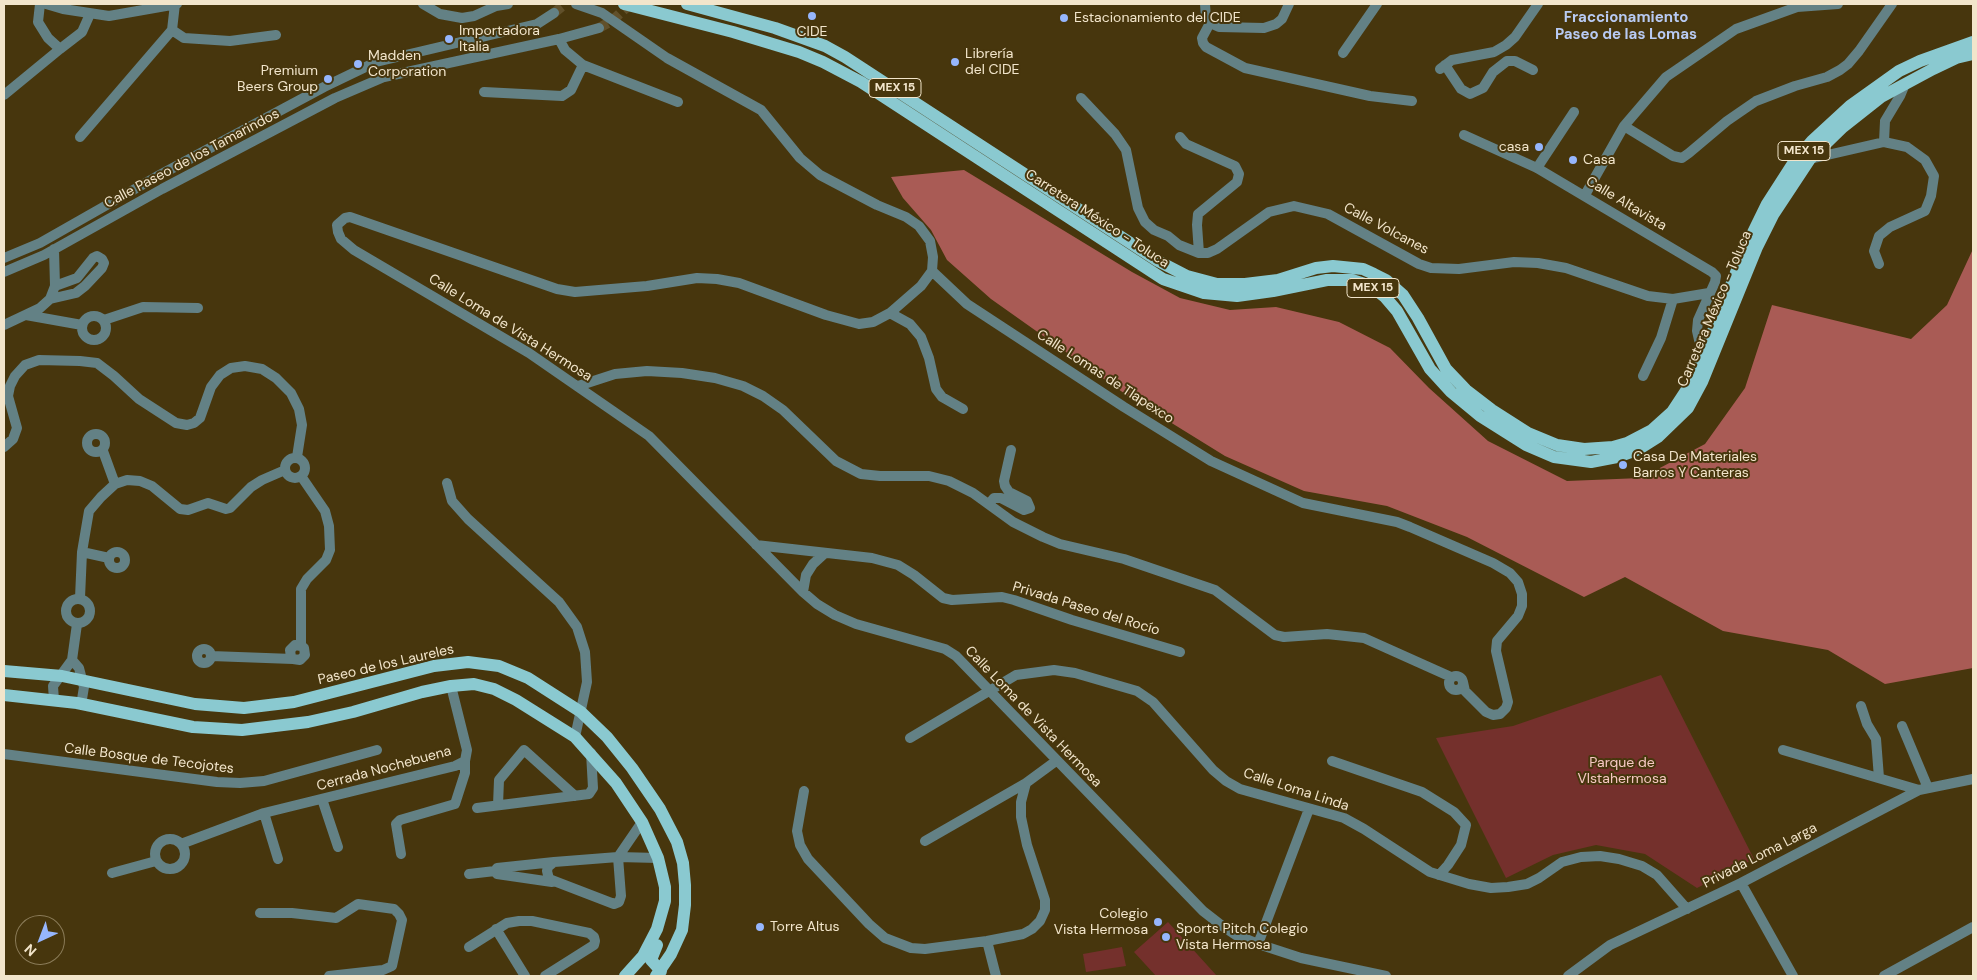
<!DOCTYPE html>
<html>
<head>
<meta charset="utf-8">
<style>
  body { margin:0 }
  #map { position:relative; width:1977px; height:980px; overflow:hidden; background:#47360d; font-family:"DM Sans",sans-serif }
  canvas { display:block }
  .frame { position:absolute; inset:0; border:5px solid #f2e5cb; pointer-events:none }
  .north { position:absolute; left:15px; top:915px; width:50px; height:50px; box-sizing:border-box; background:#47360d; border:1px solid #8b7c59; border-radius:50%; rotate:223deg; font-size:14px; font-weight:700; line-height:20px; text-align:center; color:#f2e5cb }
  .north::after { content:''; display:block; margin:auto; width:18px; height:22px; background:#96b6fd; clip-path:polygon(50% 0,100% 100%,50% 72%,0 100%) }
</style>
</head>
<body>
<div id="map">
<canvas width="1977" height="980"></canvas>
<div class="frame"></div>
<div class="north">N</div>
</div>
<script>
const ctx = document.querySelector('canvas').getContext('2d');
ctx.lineJoin = 'round';
function paint(path, color) { ctx.fillStyle = color; ctx.fill(path, 'evenodd'); }
const shape = rows => new Path2D(rows.map(r => 'M' + r).join(''));
function strokePath(path, color, width, dash) { ctx.strokeStyle = color; ctx.lineWidth = width; ctx.lineCap = dash ? 'butt' : 'round'; ctx.setLineDash(dash || []); ctx.stroke(path); }
function drawText(font, color, halo, rows, align = 'center') {
  ctx.font = font + ' "DM Sans",sans-serif'; ctx.lineWidth = 4; ctx.setLineDash([]); ctx.textBaseline = 'middle'; ctx.strokeStyle = halo; ctx.fillStyle = color; for (const [text, x, y, turn = 0] of rows) {
    ctx.save(); ctx.translate(x, y); ctx.rotate((+turn || 0) * Math.PI / 180); ctx.textAlign = isNaN(turn) ? turn : align; if (halo) ctx.strokeText(text, 0, 0); ctx.fillText(text, 0, 0); ctx.restore();
  }
}
paint(shape([
  [1661,675,1754,859,1697,888,1645,854,1596,845,1553,855,1506,878,1436,738,1513,726],
  [1168,922,1217,976,1156,976,1134,952],
  [1122,947,1126,966,1086,972,1083,954]
]), '#74302c');
paint(shape([
  [964,170,1132,272,1180,298,1230,310,1276,307,1339,322,1390,348,1429,388,1488,441,1567,481,1641,478,1705,444,1745,388,1772,305,1911,339,1947,305,1973,249,1973,668,1885,684,1828,650,1723,631,1625,577,1584,597,1467,537,1387,506,1304,491,1225,456,1128,396,991,299,947,260,931,230,903,198,891,177]
]), '#a95b55');
strokePath(shape([
  [554,13,565,4],
  [599,28,613,20,630,4]
]), '#61502a', 10, [10, 5]);
strokePath(shape([
  [46,4,63,9,109,16,177,4],
  [423,4,440,14,462,18,474,16,496,6,508,4],
  [576,4,602,13,667,58,761,110,800,158,820,175,877,205,906,217,919,226,930,241,933,257,932,271,921,286,890,313,873,322,859,324,826,315,739,283,717,279,697,278,647,286,575,292,557,289,350,217,345,218,337,225,338,232,341,239,354,250,529,353,649,436,803,592,817,604,835,615,856,624,945,649,956,656,1203,911,1221,925,1236,935,1258,944,1301,958,1386,976],
  [1205,4,1206,18,1210,23,1219,27,1264,28,1276,24,1282,19,1289,4],
  [1210,23,1202,38,1203,43,1206,47,1245,68,1370,96,1412,101],
  [172,30,184,38,230,41,276,35],
  [559,39,565,50,583,65,678,102],
  [60,49,82,32,90,14],
  [1343,53,1377,4],
  [1445,65,1461,89,1470,94,1483,88,1493,72,1507,61,1515,61,1533,70],
  [1440,69,1452,60,1494,52,1506,45,1515,37,1538,4],
  [484,92,562,96,571,90,583,65],
  [4,95,60,49,48,38,38,22,40,4],
  [1081,98,1115,134,1126,150,1138,208,1145,222,1154,230,1168,236,1179,245,1199,253,1208,253,1217,249,1269,212,1294,206,1328,214,1419,264,1431,268,1459,269,1514,262,1538,263,1566,268,1648,296,1673,299,1709,293],
  [1624,126,1673,156,1682,158,1689,153,1727,121,1756,101,1795,86,1827,77,1840,70,1848,64,1859,51,1892,4],
  [1464,135,1537,168,1712,272,1716,276,1715,282,1698,320,1697,331,1699,340,1706,349],
  [80,137,172,30,175,4],
  [1180,137,1186,144,1235,166,1239,174,1237,182,1198,214,1197,225,1199,253],
  [1884,142,1885,121,1900,96,1905,84],
  [1810,159,1884,142,1907,147,1925,160,1934,176,1931,196,1925,211,1890,227,1879,236,1874,251,1879,264],
  [1537,168,1574,112],
  [1585,195,1624,126,1666,77,1736,29,1797,7,1838,4],
  [4,258,40,243,156,177,324,87,376,62,537,24,554,13],
  [932,271,967,304,1124,407,1211,461,1303,503,1397,522,1410,527,1493,563,1510,573,1518,582,1522,594,1522,606,1518,616,1497,641,1496,651,1508,702,1506,708,1500,714,1493,715,1486,712,1465,691,1463,682],
  [4,272,44,255,162,189,335,98,384,77,559,39,599,28],
  [50,299,76,293,85,286,102,268,104,263,102,259,97,256,93,258,77,278,55,286],
  [890,313,910,324,921,337,929,358,936,389,942,397,963,409],
  [26,315,82,325],
  '82 328a12 12 0 1 1 24 0a12 12 0 1 1-24 0Z',
  [104,320,143,307,198,308],
  [4,325,40,308,50,299,55,286,54,249],
  [1643,376,1661,338,1673,299],
  [578,386,615,374,647,371,682,373,715,378,743,386,763,396,783,410,836,461,861,474,880,476,929,476,949,481,973,493,1013,522,1043,537,1060,544,1124,559,1215,590,1275,635,1284,637,1327,634,1364,638,1451,677],
  '87 443a9 9 0 1 1 18 0a9 9 0 1 1-18 0Z',
  [4,447,13,439,17,428,8,396,10,386,15,376,25,365,39,360,80,361,97,363,114,376,139,399,176,423,187,425,194,423,200,418,211,387,220,375,231,368,245,366,262,369,276,378,291,393,299,409,302,425,297,457],
  [103,451,115,484],
  '285 468a10 10 0 1 1 20 0a10 10 0 1 1-20 0Z',
  [301,476,325,511,329,526,330,550,326,560,307,579,301,589,301,646,304,648,305,655,300,660,293,659,291,657,290,650,295,645,301,646],
  [447,483,452,501,468,519,559,602,577,627,585,652,587,682,575,737],
  [989,504,994,498,1001,498,1024,510,1030,508,1027,501,1009,492,1005,486,1004,481,1011,450],
  [756,545,872,558,898,565,914,575,943,598,952,600,1002,597,1014,600,1072,620,1180,652],
  '109 560a8 8 0 1 1 16 0a8 8 0 1 1-16 0Z',
  [82,552,109,558],
  [803,592,806,575,813,564,825,553],
  [80,598,82,552,89,511,101,497,115,484,127,480,140,481,152,486,180,509,188,510,208,503,226,509,230,508,251,487,262,480,285,470],
  '66 611a12 12 0 1 1 24 0a12 12 0 1 1-24 0Z',
  '197 656a7 7 0 1 1 14 0a7 7 0 1 1-14 0Z',
  [211,656,293,659],
  [72,660,77,624],
  '1449 683a7 7 0 1 1 14 0a7 7 0 1 1-14 0Z',
  [54,700,53,686,72,660,79,668,84,687,82,699,77,703],
  [1861,706,1867,724,1876,739,1879,778],
  [1902,726,1928,788],
  [910,738,1016,675,1054,670,1075,673,1137,691,1153,702,1213,770,1226,781,1240,789,1344,818,1364,829,1430,872,1469,884,1491,888,1508,887,1527,884,1539,878,1562,862,1581,857,1600,856,1619,859,1642,866,1657,875,1687,909],
  [1783,750,1919,790],
  [4,754,217,782,240,783,264,781,377,750],
  [1332,761,1422,792,1454,812,1466,825,1461,845,1448,865,1439,875],
  [804,791,797,831,800,845,808,859,869,924,885,938,911,948,925,949,987,941,1023,934,1032,929,1040,921,1045,910,1045,900,1027,845,1021,817,1021,802,1026,783,1056,761],
  [322,799,338,847],
  [498,805,499,780,524,750,575,796],
  [477,808,589,794,593,788,591,753],
  [264,813,278,859],
  [642,822,618,857,621,896,619,902,614,904,549,879,547,871,548,867,554,862,618,857,658,858],
  '155 854a15 15 0 1 1 30 0a15 15 0 1 1-30 0Z',
  [925,841,1026,783],
  [181,844,264,813,455,766,465,761,467,750,451,686],
  [401,854,396,824,400,820,455,804,465,773,465,761],
  [112,873,156,861],
  [469,874,495,871],
  [552,882,497,874,495,871,497,868,554,862],
  [1741,883,1793,976],
  [260,913,292,913,336,918,358,904,394,909,399,914,402,920,392,966,383,970,329,976],
  [496,929,525,976],
  [987,941,996,976],
  [1258,944,1309,809],
  [469,947,507,923,519,921,532,921,589,933,594,937,595,941,594,945,545,976],
  [1568,976,1610,945,1741,883,1919,790,1973,779],
  [1884,976,1973,927]
]), '#638185', 10);
strokePath(shape([
  [624,4,733,32,799,52,823,62,861,82,1163,279,1204,293,1237,296,1273,291,1327,280,1352,280,1371,286,1385,297,1397,311,1430,369,1451,392,1480,416,1526,445,1554,457,1591,462,1617,457,1639,449,1658,437,1688,408,1702,382,1757,247,1773,215,1810,159,1843,127,1881,97,1933,69,1956,58,1973,54],
  [687,4,775,28,825,46,845,57,1158,261,1187,276,1217,284,1245,284,1278,280,1316,268,1333,266,1363,269,1374,274,1386,280,1403,295,1418,318,1446,369,1466,390,1492,410,1528,433,1557,445,1584,449,1613,447,1627,443,1652,430,1672,412,1695,377,1746,247,1767,204,1794,162,1812,141,1850,106,1899,71,1920,61,1973,42],
  [4,671,62,676,195,704,244,708,294,702,434,666,468,662,499,666,528,678,581,712,607,737,632,768,660,809,677,842,683,863,685,885,685,905,682,930,671,954,656,976],
  [4,695,77,703,193,727,242,730,308,722,353,712,422,692,451,686,474,684,494,689,516,700,575,737,616,783,642,822,658,858,665,887,665,901,657,929,643,956,625,976],
  [657,945,651,960,661,971]
]), '#8ac9d0', 12);
for (const [x, y, r, color] of [
  [812,16,5,"#96b6fd"],
  [1064,18,5,"#96b6fd"],
  [449,39,5,"#96b6fd"],
  [955,62,5,"#96b6fd"],
  [358,64,5,"#96b6fd"],
  [328,79,5,"#96b6fd"],
  [1539,147,5,"#96b6fd"],
  [1573,160,5,"#96b6fd"],
  [1623,465,5,"#96b6fd"],
  [1158,922,5,"#96b6fd"],
  [760,927,5,"#96b6fd"],
  [1166,937,5,"#96b6fd"]
]) { const dot = new Path2D(); dot.arc(x, y, r, 0, 2 * Math.PI); ctx.fillStyle = color; ctx.fill(dot); strokePath(dot, '#47360d', 2); }
for (const [x, y, w] of [
  [895,88,52],
  [1804,151,52],
  [1373,288,52]
]) { const box = new Path2D(); box.roundRect(x - w / 2, y - 9.5, w, 19, 4); ctx.fillStyle = '#47360d'; ctx.fill(box); strokePath(box, '#f2e5cb', 1); }
drawText('bold 12px', '#f2e5cb', null, [
  ["MEX 15",895,88],
  ["MEX 15",1804,151],
  ["MEX 15",1373,288]
]);
drawText('14px', '#f2e5cb', '#47360d', [
  ["Estacionamiento del CIDE",1074,18],
  ["Importadora",459,31],
  ["Italia",459,47],
  ["CIDE",812,32,"center"],
  ["Librería",965,54],
  ["del CIDE",965,70],
  ["Madden",368,56],
  ["Corporation",368,72],
  ["Premium",318,71,"right"],
  ["Beers Group",318,87,"right"],
  ["casa",1529,147,"right"],
  ["Casa",1583,160],
  ["Casa De Materiales",1633,457],
  ["Barros Y Canteras",1633,473],
  ["Colegio",1148,914,"right"],
  ["Vista Hermosa",1148,930,"right"],
  ["Torre Altus",770,927],
  ["Sports Pitch Colegio",1176,929],
  ["Vista Hermosa",1176,945]
], 'left');
drawText('14px', '#f2e5cb', '#47360d', [
  ["Calle Paseo de los Tamarindos",192,159,-28],
  ["Calle Altavista",1626,204,31],
  ["Carretera México - Toluca",1097,219,33],
  ["Calle Volcanes",1386,229,28],
  ["Carretera México - Toluca",1715,309,-67],
  ["Calle Loma de Vista Hermosa",510,328,32],
  ["Calle Lomas de Tlapexco",1105,377,33],
  ["Privada Paseo del Rocío",1086,609,17],
  ["Paseo de los Laureles",386,665,-13],
  ["Calle Loma de Vista Hermosa",1033,717,46],
  ["Calle Bosque de Tecojotes",149,759,7],
  ["Cerrada Nochebuena",384,769,-15],
  ["Calle Loma Linda",1296,790,18],
  ["Privada Loma Larga",1760,856,-27]
]);
drawText('14px', '#f6c8c3', '#47360d', [
  ["Parque de",1622,763],
  ["VIstahermosa",1622,779]
]);
drawText('bold 15px', '#b8caf3', '#47360d', [
  ["Fraccionamiento",1626,18],
  ["Paseo de las Lomas",1626,35]
]);
</script>
</body>
</html>
